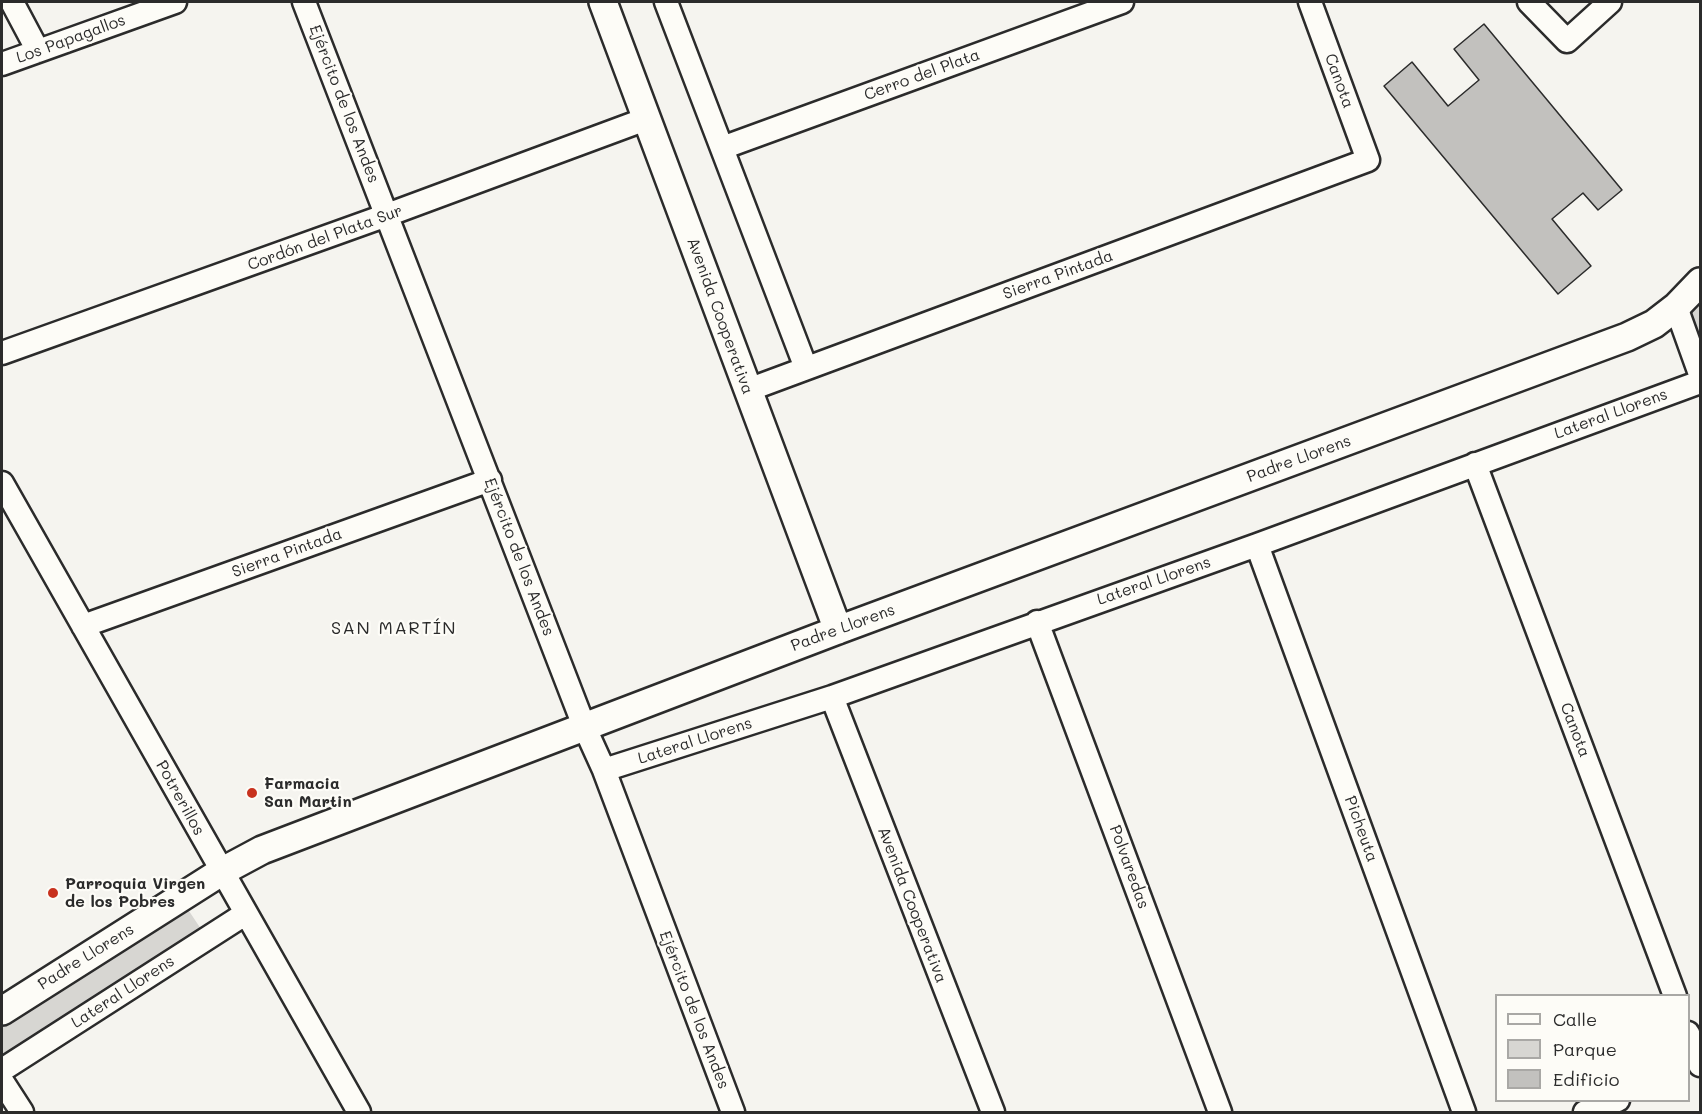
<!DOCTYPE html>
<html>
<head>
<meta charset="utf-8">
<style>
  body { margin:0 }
  #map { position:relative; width:1702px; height:1114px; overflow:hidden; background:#f5f4ef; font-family:Mali,sans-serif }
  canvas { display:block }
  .frame { position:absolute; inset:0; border:3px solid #2b2b2b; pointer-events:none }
  .legend { position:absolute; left:1495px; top:994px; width:195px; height:108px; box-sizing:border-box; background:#fdfcf7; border:2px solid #a9a8a5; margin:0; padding:8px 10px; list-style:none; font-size:18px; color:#2b2b2b }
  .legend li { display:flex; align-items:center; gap:12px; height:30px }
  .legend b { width:30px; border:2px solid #a9a8a5 }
</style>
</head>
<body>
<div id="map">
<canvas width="1702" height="1114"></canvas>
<div class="frame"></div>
<ul class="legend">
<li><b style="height:8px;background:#fdfcf7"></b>Calle</li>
<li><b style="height:16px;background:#d7d6d2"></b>Parque</li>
<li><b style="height:16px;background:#c2c1be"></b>Edificio</li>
</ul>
</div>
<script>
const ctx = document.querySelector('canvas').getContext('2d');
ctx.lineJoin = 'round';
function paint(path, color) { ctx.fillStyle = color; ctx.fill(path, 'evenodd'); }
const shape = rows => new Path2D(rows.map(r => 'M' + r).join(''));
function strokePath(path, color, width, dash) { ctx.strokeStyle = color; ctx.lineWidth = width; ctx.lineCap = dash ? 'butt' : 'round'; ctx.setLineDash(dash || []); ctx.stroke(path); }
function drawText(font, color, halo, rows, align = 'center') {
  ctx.font = font + ' Mali,sans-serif'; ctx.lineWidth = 4.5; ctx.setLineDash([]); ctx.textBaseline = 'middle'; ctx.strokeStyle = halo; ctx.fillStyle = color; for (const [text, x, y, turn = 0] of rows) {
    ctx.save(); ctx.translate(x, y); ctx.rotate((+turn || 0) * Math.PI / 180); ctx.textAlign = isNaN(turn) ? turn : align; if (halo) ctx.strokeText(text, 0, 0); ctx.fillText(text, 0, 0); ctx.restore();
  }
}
paint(shape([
  [1700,282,1700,374,1676,307],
  [187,908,201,929,2,1057,2,1027]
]), '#d7d6d2');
const building = shape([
  [1484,24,1622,190,1598,210,1583,193,1552,219,1591,266,1558,294,1384,86,1412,62,1448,106,1479,80,1454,49,1484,24]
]);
paint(building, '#c2c1be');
strokePath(building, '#2b2b2b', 1.5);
const minor = shape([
  [12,2,38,51],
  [304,2,584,726,604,770,733,1112],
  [666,2,806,368],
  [1529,2,1567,41,1610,2],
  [2,64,175,2],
  [722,148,1122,2],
  [1676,307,1700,374],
  [2,353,387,215,646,119],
  [748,390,1368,160,1310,2],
  [1475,464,1675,996],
  [2,483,359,1112],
  [1257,545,1464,1112],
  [1037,622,1220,1112],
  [83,626,490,480],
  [832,697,993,1112],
  [604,770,832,697,1257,545,1700,382],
  [1688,1033,1700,1065],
  [2,1070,245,914],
  [2,1081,22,1112],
  [1585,1112,1618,1100]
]);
const tertiary = shape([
  [603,2,838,630],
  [2,1011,221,872,262,850,838,630,1627,337,1654,324,1676,307,1700,282]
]);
strokePath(minor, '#2b2b2b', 27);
strokePath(tertiary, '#2b2b2b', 32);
strokePath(minor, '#fdfcf7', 22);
strokePath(tertiary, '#fdfcf7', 27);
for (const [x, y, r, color] of [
  [252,793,6,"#c8321e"],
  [53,893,6,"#c8321e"]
]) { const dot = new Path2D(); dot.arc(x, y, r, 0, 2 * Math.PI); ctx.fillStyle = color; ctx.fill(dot); strokePath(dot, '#fdfcf7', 2); }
drawText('16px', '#2b2b2b', '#fdfcf7', [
  ["Los Papagallos",71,39,-20],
  ["Cerro del Plata",922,75,-20],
  ["Canota",1339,81,70],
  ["Ejército de los Andes",344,104,69],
  ["Cordón del Plata Sur",325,238,-20],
  ["Sierra Pintada",1058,275,-20],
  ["Avenida Cooperativa",720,316,70],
  ["Lateral Llorens",1611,414,-20],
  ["Padre Llorens",1299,459,-20],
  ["Sierra Pintada",287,553,-20],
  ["Ejército de los Andes",519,557,69],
  ["Lateral Llorens",1154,581,-19],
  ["Padre Llorens",843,628,-20],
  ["Canota",1575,730,69],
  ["Lateral Llorens",695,741,-18],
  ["Potrerillos",180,798,61],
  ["Picheuta",1361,829,70],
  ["Polvaredas",1129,867,70],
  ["Avenida Cooperativa",912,905,69],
  ["Padre Llorens",86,957,-32],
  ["Lateral Llorens",123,992,-33],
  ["Ejército de los Andes",694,1010,69]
]);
drawText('bold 16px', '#2b2b2b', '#fdfcf7', [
  ["Farmacia",264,784],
  ["San Martin",264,802],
  ["Parroquia Virgen",65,884],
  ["de los Pobres",65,902]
], 'left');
ctx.letterSpacing = '1.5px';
drawText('18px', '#2b2b2b', '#fdfcf7', [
  ["SAN MARTÍN",394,628]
]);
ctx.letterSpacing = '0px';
</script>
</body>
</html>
